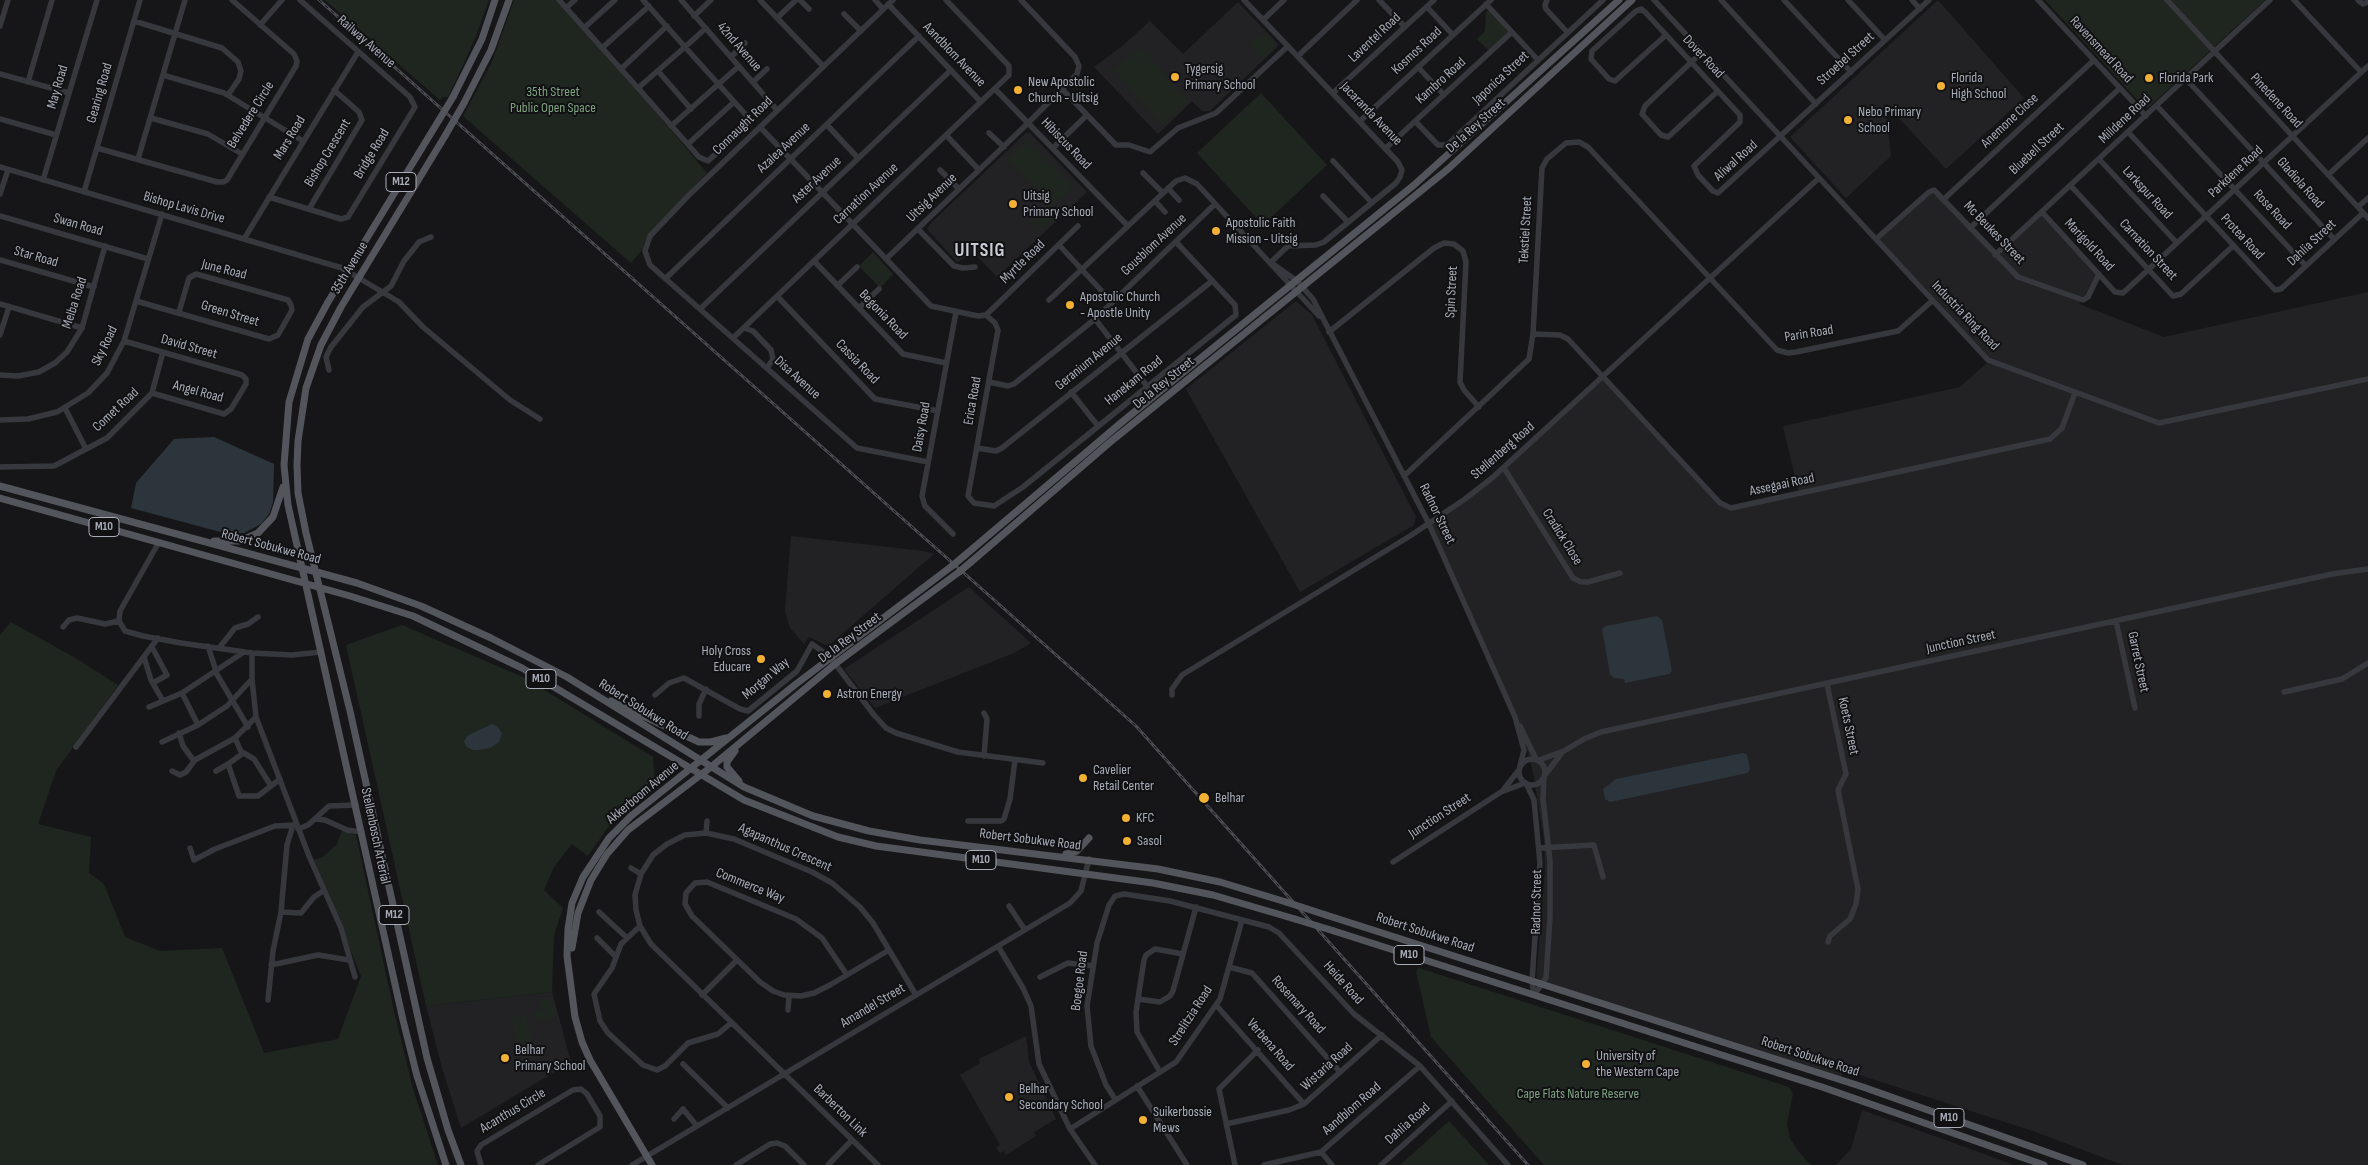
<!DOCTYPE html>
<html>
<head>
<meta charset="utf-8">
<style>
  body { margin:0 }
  canvas { display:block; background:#161618 }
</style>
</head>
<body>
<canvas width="2368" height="1165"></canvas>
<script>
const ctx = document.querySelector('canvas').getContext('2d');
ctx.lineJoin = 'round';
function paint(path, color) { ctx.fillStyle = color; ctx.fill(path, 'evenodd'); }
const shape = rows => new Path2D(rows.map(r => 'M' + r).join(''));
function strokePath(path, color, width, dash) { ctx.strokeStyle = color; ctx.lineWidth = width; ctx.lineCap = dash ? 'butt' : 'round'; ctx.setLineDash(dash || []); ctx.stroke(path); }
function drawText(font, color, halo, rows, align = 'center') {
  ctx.font = font + ' "Sofia Sans Condensed",sans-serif'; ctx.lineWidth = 4; ctx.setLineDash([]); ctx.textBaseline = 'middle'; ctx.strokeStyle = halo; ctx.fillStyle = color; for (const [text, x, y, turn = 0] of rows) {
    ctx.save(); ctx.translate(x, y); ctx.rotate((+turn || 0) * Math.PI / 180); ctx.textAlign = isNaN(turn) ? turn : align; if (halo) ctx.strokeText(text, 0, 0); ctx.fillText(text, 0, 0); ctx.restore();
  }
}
paint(shape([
  [1938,0,2024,98,1946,169,1885,103,1891,156,1846,198,1790,137],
  [1238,2,1279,45,1210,111,1202,111,1192,101,1158,134,1094,67,1121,47,1150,21,1183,54],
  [1026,133,1030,133,1087,192,997,277,977,256,971,255,957,262,927,229,930,224],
  [1931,191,1995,255,2042,212,2099,274,2088,297,2081,300,2079,304,2164,337,2368,292,2368,1165,2123,1165,2033,1131,1844,1070,1840,1079,1536,982,1545,870,1544,840,1533,772,1527,749,1429,525,1466,500,1604,378,1725,507,1799,494,1783,426,1960,387,1989,361,1876,240],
  [1296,301,1312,315,1416,517,1414,525,1300,592,1186,389],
  [791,536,923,551,934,554,828,646,809,637,804,644,790,628,785,611],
  [969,587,1031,643,1014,653,875,708,844,669],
  [552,992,571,1062,461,1128,442,1068,426,1006],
  [1026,1036,1029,1062,1056,1119,1034,1132,1036,1136,1006,1155,1004,1151,1000,1153,996,1148,1000,1145,960,1075,980,1063,979,1059],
  [1862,1110,1948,1141,2014,1165,1836,1165,1851,1149]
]), '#222225');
paint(shape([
  [325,0,489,0,476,36,458,76,448,97,443,97,440,100],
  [514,0,561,0,707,173,657,225,646,239,642,250,631,263,463,116,492,62],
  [2045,0,2265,0,2149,107,2144,107],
  [1489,10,1508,32,1489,51,1477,39,1485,31,1486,12],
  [1260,36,1268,36,1275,44,1274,49,1263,59,1249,43,1252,39,1257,40],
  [1140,47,1189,101,1162,125,1113,70],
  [1261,93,1327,165,1263,225,1197,153],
  [1027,140,1073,187,1052,206,1058,213,1040,230,1032,221,1050,203,1007,159],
  [873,252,893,274,880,288,859,266],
  [11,622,77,659,118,685,56,771,38,824,91,837,89,873,104,884,125,937,160,951,222,948,264,1053,338,1039,361,976,314,860,323,857,337,844,342,830,356,835,394,1011,413,1089,438,1165,0,1165,0,635],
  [402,625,525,678,653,757,655,787,608,827,588,856,572,844,554,867,544,890,563,908,554,935,552,992,426,1006,346,645],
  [1419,968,1789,1087,1793,1094,1787,1123,1790,1139,1799,1152,1811,1165,1544,1165,1431,1037,1416,971],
  [551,999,556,1017,537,1022,535,1012,541,1010,539,1002],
  [525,1014,533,1041,518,1044,511,1017],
  [1449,1121,1489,1165,1400,1165]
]), '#1e261f');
paint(shape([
  [214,437,274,464,273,502,269,514,261,524,244,533,228,534,131,508,136,483,174,439],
  [1657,616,1662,620,1672,671,1669,674,1625,683,1624,679,1614,678,1610,674,1602,629,1606,626],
  [492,724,497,726,502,733,499,742,490,748,478,750,473,750,467,747,464,742,467,736],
  [1743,753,1747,755,1750,769,1748,773,1610,802,1605,799,1603,789,1616,779]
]), '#2c353c');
strokePath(shape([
  [559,0,638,88],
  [643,0,685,47,706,28],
  [681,0,777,110],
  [760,0,823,66],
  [800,0,809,9],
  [875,0,883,9],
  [893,0,688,196,650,236,645,251,650,265,857,448,928,462],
  [1244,0,1398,162,1402,170,1400,177,1396,183,1324,242,1316,245,1288,246,1271,262],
  [1379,0,1405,27],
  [1547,0,1545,5,1546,9,1568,33],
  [1654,0,1988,360,2159,423,2368,379],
  [1721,0,1816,104],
  [1784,0,1851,72],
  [1848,0,1885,40],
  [1912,0,1920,9],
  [2038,0,2146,116],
  [2167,0,2368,218],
  [2294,0,2361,72],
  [2358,0,2363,4,2368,2],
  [888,4,981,102],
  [1486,4,1538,60],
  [1427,7,1453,35],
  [566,8,575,0],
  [844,14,861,31],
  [694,16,711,0],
  [777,18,796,0],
  [1263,20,1284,0],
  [134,21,222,48,238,62,241,71,239,79,228,95],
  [260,25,282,0],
  [0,26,8,0],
  [584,28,615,0],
  [1666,35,1615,81,1609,79,1591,59,1592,51,1636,11,1641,9,1645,12,1740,115,1740,122,1694,166,1698,175,1713,191,1718,193,1929,0],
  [685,47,747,116,746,126,708,161,699,157,638,88,685,47],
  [602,48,649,6],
  [1702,52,1645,106,1642,114,1661,135,1668,137,1718,91],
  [1298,56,1357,0],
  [731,57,745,43],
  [1418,67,1444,95],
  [621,69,667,26],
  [658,71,691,109],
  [0,74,69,93],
  [163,75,224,93,303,141],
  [2186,79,2334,239],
  [28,82,52,0],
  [753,82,767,69],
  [995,89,1128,226],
  [1062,89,1116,145,1129,145,1150,152,1178,128,1216,113,1288,46],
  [1333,93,1434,0],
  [2157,106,2306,266],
  [151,118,208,134,242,154],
  [0,119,56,135],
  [1360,121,1491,0],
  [1415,121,1438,145,1447,145,1603,0],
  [827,125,858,158],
  [671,126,739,66],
  [760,127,931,306,978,316,986,315],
  [2128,132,2275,290,2281,289,2363,213],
  [989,133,1004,147],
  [946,135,979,170],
  [688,144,734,102],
  [97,148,217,182,223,182,227,180,296,66,297,61,294,54,232,0],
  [1053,148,1087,115],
  [1386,148,1512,32],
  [138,159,185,0],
  [2099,159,2177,243],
  [1333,161,1372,203],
  [0,167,342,268,399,302,423,327,510,400,540,419],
  [940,170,959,189],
  [1143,173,1163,193],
  [2328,175,2368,138],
  [43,180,97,0],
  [2071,186,2173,296,2181,294,2233,246],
  [1168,188,1179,200],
  [84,192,140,0],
  [0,194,8,170],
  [1323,196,1348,222],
  [269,197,341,219,348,217,415,107,410,97,300,0],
  [1944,199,2094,60],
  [1155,201,1165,212],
  [2358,207,2368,198],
  [309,209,362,120,359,112,334,90],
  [2042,212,2115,292,2123,293,2368,66],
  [0,216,148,259],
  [1970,228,2120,88],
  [918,229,954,266,963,268,975,267],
  [244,239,358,52],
  [1876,239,1929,192,1934,190,2018,277,2083,300,2088,297,2099,274],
  [1059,245,1112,302],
  [1995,255,2270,0],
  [886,259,1025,126,1077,74,1079,66,1075,57,1021,0],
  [0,260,94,287],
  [814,261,903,354,946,363],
  [1273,264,1297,281,1313,299,1429,524,1515,717,1524,750,1520,766],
  [666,278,919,36],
  [838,285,857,267],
  [777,296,875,399,938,411],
  [1049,300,1176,181,1185,178,1197,184,1319,316],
  [136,301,269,339,278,335,292,310,291,305,288,300,196,274,189,278,179,312],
  [0,304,82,328],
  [859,308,879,289],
  [700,309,951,70],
  [986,315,995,323,998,330,968,496,974,503,994,506,1023,487,1236,315,1235,305,1176,242],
  [986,315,1078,226],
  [1095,319,1147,386],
  [744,328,753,331,771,350,773,359,767,368],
  [1329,332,1434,248,1444,243,1454,244,1463,251,1466,262,1460,382,1464,390,1479,407],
  [1533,334,1560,335,1568,339,1720,503,1731,508,2050,439,2062,428,2075,393],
  [0,335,9,307],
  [733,338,1009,75,1009,66,946,0],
  [124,341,242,375,246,379,246,384,231,409,224,414,152,393],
  [329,370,326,357,331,347,363,307,391,286,404,261,419,242,431,237],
  [0,375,18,376,39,372,55,363,67,352,82,328,105,246],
  [989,382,1008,386,1014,384,1095,319,1215,204],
  [1071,392,1098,426],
  [65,408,86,449],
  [0,420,28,419,57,412,88,393,107,373,124,341,162,214],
  [977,448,996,451,1002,448,1212,281],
  [0,467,54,466,107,438,152,393,163,352],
  [1504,468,1573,578,1581,582,1588,582,1620,573],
  [1404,476,1529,359,1533,334,1542,168,1547,159,1566,143,1579,142,1588,147,1777,350,1788,353,1796,352,1898,331,1932,301],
  [953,534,925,506,922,496,956,312],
  [159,542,120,611,119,621,125,631,143,636,181,643,252,653,292,655,321,652],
  [2116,621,2135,708],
  [63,627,69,620,77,618,105,624,119,621],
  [208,646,216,671],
  [152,647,167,675,153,683],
  [219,648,235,628,248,624,258,617],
  [252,653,252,679,256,717,309,856,341,928,355,977],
  [144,657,151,680,163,701],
  [215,671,248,727],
  [1827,684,1846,774,1838,790,1858,889,1856,904,1850,919,1830,936,1828,942],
  [2284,692,2342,679,2368,663],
  [182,693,198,725],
  [655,695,669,683,684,678,740,709,748,711,797,671,812,644,830,657,874,715,886,728,896,733,958,752,1043,763],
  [1172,695,1172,689,1182,675,1410,536,1465,499,1492,478,1819,178],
  [149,707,182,693,244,652],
  [699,716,699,704,706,689],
  [1520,726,1536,759],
  [179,733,183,746,194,761],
  [235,738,242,754,228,764,239,796,258,796,280,779],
  [162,742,198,725,227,706,252,679],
  [76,747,158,638],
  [242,752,254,759,271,786],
  [984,756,987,719,984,713],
  '1519 772a13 13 0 1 1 26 0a13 13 0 1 1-26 0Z',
  [1539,760,1564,751,1584,739,1601,732,2332,574,2368,569],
  [172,771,180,775,186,772,195,760,235,738,256,717],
  [216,771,228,764],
  [1545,775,1561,754],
  [1526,783,1534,800,1540,863,1532,981,1534,995],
  [1504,789,1518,771],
  [315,819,325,820,347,830,362,832],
  [968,821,1001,821,1004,819,1010,799,1015,760],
  [298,829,308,825,329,806,356,805],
  [706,833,707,821],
  [190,848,194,860,215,849,275,826,295,825],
  [1539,848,1594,845,1603,877],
  [1393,862,1501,792,1525,783],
  [631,868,641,874],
  [1009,906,1025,930],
  [281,912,301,913,314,897,323,891],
  [599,912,627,938],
  [640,926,621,944,612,968,594,994,600,1021,608,1033,643,1065,657,1070,665,1066,688,1043,718,1034,731,1023],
  [597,938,616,957],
  [998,946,1023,988,1031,1006,1039,1064,1070,1129,1095,1165],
  [271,965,318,955,349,960],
  [1229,967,1252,973,1340,1072],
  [847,975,822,938,796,919,707,882,695,883,686,893,685,904,692,916,760,982,773,991,784,995,801,996,814,993,830,985,889,950],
  [1040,977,1068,963,1093,966],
  [702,995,737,960],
  [1534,995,1546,978,1550,917,1550,861,1543,799,1544,777],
  [1138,999,1160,1002,1170,996,1173,991,1196,907],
  [268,1000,273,951,281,912,287,845,293,825],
  [1216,1005,1304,1104],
  [788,1010,789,996],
  [683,1064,728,1108],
  [1160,1072,1137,1032,1136,1012,1144,960,1146,955,1155,949,1183,954],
  [1137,1086,1187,1165],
  [1115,1099,1106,1085,1091,1046,1087,1006,1097,943,1109,905,1115,896,1124,894,1170,901,1269,927,1279,933,1354,1014,1420,1066,1508,1165],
  [674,1119,683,1109,697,1126],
  [1226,1124,1289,1110,1304,1104,1382,1035],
  [1070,1129,1176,1062,1220,999,1242,920],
  [1321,1152,1332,1165],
  [481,1165,477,1151,481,1145,573,1090,581,1089,587,1094,600,1116,600,1127,538,1165],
  [632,1165,1070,903,1081,891,1089,859],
  [736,1165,770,1144,777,1143,785,1146,804,1165],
  [828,1165,852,1140],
  [878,1165,651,944,640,926,636,910,635,895,641,874,653,855,667,844,685,835,706,833,734,839,812,872,832,883,860,907,873,923,916,995],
  [1235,1165,1219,1089,1258,1050],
  [1264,1165,1321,1152,1420,1066],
  [1381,1165,1452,1101]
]), '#37383d', 5.5);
strokePath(shape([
  [453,97,482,39,495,0],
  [464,103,491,50,509,0],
  [439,120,328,302,308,339,289,402,284,465,288,505,403,1020,417,1076,446,1165],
  [445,136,341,307,321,345,306,388,298,441,297,465,298,493,306,533,350,711,427,1058,448,1130,461,1165],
  [0,486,357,583,421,606,491,638,567,677,744,787,813,816,869,831,920,840,1158,869,1220,882,1286,902],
  [0,498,350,596,413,616,522,668,744,800,838,837,876,846,1153,883,1213,895,1295,919],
  [214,541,240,541,258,533,273,517,283,487],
  [964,556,1122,422,1414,185,1619,0],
  [971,562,1109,443,1448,169,1632,0],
  [611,701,699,742,711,742,726,738],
  [735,751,727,762,727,767,739,781],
  [1066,854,1077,851,1089,838],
  [1326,915,1863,1087,2083,1165],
  [1334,931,1822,1087,2044,1165],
  [572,948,578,913,591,880,607,854,628,830,711,767,835,664,959,572],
  [652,1165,590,1060,582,1042,575,1017,567,956,568,929,572,903,583,877,609,838,631,816,796,684,952,566]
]), '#53555c', 7);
const rail = shape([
  [319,0,1136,726,1528,1165]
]);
strokePath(rail, '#4a4c52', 3);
strokePath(rail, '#111113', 1, [4]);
strokePath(shape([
  [439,120,453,97],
  [445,136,464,103],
  [952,566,964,556],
  [959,572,971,562],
  [1286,902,1326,915],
  [1295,919,1334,931]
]), '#53555c', 7);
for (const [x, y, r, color] of [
  [1175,77,5,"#f2b134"],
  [2149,78,5,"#f2b134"],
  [1941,86,5,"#f2b134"],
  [1018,90,5,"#f2b134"],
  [1848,120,5,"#f2b134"],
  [1013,204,5,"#f2b134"],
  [1216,231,5,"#f2b134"],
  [1070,305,5,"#f2b134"],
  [761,659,5,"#f2b134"],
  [827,694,5,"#f2b134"],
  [1083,778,5,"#f2b134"],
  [1204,798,6,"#f2b134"],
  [1126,818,5,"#f2b134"],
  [1127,841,5,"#f2b134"],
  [505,1058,5,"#f2b134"],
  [1586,1064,5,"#f2b134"],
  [1009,1097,5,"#f2b134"],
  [1143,1120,5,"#f2b134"]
]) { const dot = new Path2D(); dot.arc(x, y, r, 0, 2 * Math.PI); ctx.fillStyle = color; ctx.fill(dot); strokePath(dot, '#111113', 2); }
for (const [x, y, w] of [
  [401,182,30],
  [104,527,30],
  [541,679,30],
  [981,860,30],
  [394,915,30],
  [1409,955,30],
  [1949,1118,30]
]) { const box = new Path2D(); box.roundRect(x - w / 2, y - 9.5, w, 19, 4); ctx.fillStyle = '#111113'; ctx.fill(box); strokePath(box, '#a8adb8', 1); }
drawText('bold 12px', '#a8adb8', null, [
  ["M12",401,182],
  ["M10",104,527],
  ["M10",541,679],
  ["M10",981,860],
  ["M12",394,915],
  ["M10",1409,955],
  ["M10",1949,1118]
]);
drawText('14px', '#a8adb8', '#111113', [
  ["Laventel Road",1375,38,-43],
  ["Railway Avenue",366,42,41],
  ["42nd Avenue",739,47,49],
  ["Ravensmead Road",2101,50,47],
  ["Kosmos Road",1417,51,-43],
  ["Aandblom Avenue",954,55,46],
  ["Dover Road",1703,57,47],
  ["Stroebel Street",1846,59,-42],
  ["Japonica Street",1501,78,-43],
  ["Kambro Road",1441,81,-42],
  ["May Road",58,87,-74],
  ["Gearing Road",100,93,-74],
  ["Pinedene Road",2276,101,47],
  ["Jacaranda Avenue",1371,114,46],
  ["Belvedere Circle",251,115,-58],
  ["Milldene Road",2125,119,-43],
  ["Anemone Close",2010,121,-43],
  ["Connaught Road",743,126,-44],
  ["De la Rey Street",1476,126,-42],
  ["Mars Road",290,138,-59],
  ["Hibiscus Road",1066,144,46],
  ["Azalea Avenue",784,148,-43],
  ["Bluebell Street",2037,149,-43],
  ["Bishop Crescent",328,153,-59],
  ["Bridge Road",372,154,-59],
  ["Aliwal Road",1736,161,-42],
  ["Parkdene Road",2236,172,-43],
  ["Aster Avenue",817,180,-43],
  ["Gladiola Road",2300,183,48],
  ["Larkspur Road",2147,193,47],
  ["Carnation Avenue",866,194,-43],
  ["Uitsig Avenue",932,198,-44],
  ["Bishop Lavis Drive",184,208,16],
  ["Rose Road",2272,210,47],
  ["Swan Road",78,225,16],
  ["Tekstiel Street",1526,230,-87],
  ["Mc Beukes Street",1994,233,46],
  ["Protea Road",2242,237,47],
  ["Dahlia Street",2312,243,-43],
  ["Gousblom Avenue",1154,245,-43],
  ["Marigold Road",2089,245,47],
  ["Carnation Street",2148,250,47],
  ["Star Road",36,257,16],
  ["Myrtle Road",1023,262,-44],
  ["35th Avenue",350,268,-59],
  ["June Road",224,270,14],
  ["Spin Street",1452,292,-87],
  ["Melba Road",75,303,-72],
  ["Green Street",230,314,17],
  ["Begonia Road",883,315,46],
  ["Industria Ring Road",1965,316,46],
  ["Parin Road",1809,334,-9],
  ["Sky Road",105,346,-64],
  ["David Street",189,347,16],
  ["Cassia Road",857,362,46],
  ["Geranium Avenue",1089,362,-39],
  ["Disa Avenue",797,378,42],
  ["Hanekam Road",1134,381,-39],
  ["De la Rey Street",1164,383,-39],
  ["Angel Road",198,392,15],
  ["Erica Road",973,401,-80],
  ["Comet Road",116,410,-43],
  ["Daisy Road",922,427,-80],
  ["Stellenberg Road",1503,451,-41],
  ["Assegaai Road",1782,485,-12],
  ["Radnor Street",1437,514,64],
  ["Cradick Close",1562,537,58],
  ["Robert Sobukwe Road",271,547,15],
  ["De la Rey Street",850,638,-37],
  ["Junction Street",1961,642,-12],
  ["Garret Street",2138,662,78],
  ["Morgan Way",766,679,-40],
  ["Robert Sobukwe Road",643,710,32],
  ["Koets Street",1848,726,78],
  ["Akkerboom Avenue",643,793,-40],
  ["Junction Street",1440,816,-33],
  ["Stellenbosch Arterial",375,836,78],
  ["Robert Sobukwe Road",1030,840,7],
  ["Agapanthus Crescent",785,848,24],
  ["Commerce Way",750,886,22],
  ["Radnor Street",1537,902,-89],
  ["Robert Sobukwe Road",1425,933,18],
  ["Boegoe Road",1080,981,-83],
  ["Heide Road",1343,983,48],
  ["Rosemary Road",1298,1005,48],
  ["Amandel Street",873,1006,-31],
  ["Strelitzia Road",1191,1016,-57],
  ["Verbena Road",1270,1045,49],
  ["Robert Sobukwe Road",1810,1057,18],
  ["Wistaria Road",1327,1067,-42],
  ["Aandblom Road",1352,1109,-41],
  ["Acanthus Circle",513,1111,-31],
  ["Barberton Link",840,1111,44],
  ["Dahlia Road",1408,1124,-42]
]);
drawText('14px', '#a8adb8', '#111113', [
  ["Tygersig",1185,69],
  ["Primary School",1185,85],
  ["Florida",1951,78],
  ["High School",1951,94],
  ["Florida Park",2159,78],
  ["New Apostolic",1028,82],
  ["Church - Uitsig",1028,98],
  ["Nebo Primary",1858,112],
  ["School",1858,128],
  ["Uitsig",1023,196],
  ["Primary School",1023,212],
  ["Apostolic Faith",1226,223],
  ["Mission - Uitsig",1226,239],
  ["Apostolic Church",1080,297],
  ["- Apostle Unity",1080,313],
  ["Holy Cross",751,651,"right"],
  ["Educare",751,667,"right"],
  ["Astron Energy",837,694],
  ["Cavelier",1093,770],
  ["Retail Center",1093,786],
  ["Belhar",1215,798],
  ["KFC",1136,818],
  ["Sasol",1137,841],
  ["Belhar",515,1050],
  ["Primary School",515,1066],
  ["University of",1596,1056],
  ["the Western Cape",1596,1072],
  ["Belhar",1019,1089],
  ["Secondary School",1019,1105],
  ["Suikerbossie",1153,1112],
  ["Mews",1153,1128]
], 'left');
drawText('14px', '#7fa381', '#111113', [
  ["35th Street",553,92],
  ["Public Open Space",553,108],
  ["Cape Flats Nature Reserve",1578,1094]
]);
ctx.letterSpacing = '1px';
drawText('bold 19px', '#c9ccd4', '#111113', [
  ["UITSIG",980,251]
]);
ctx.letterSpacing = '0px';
</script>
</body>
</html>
